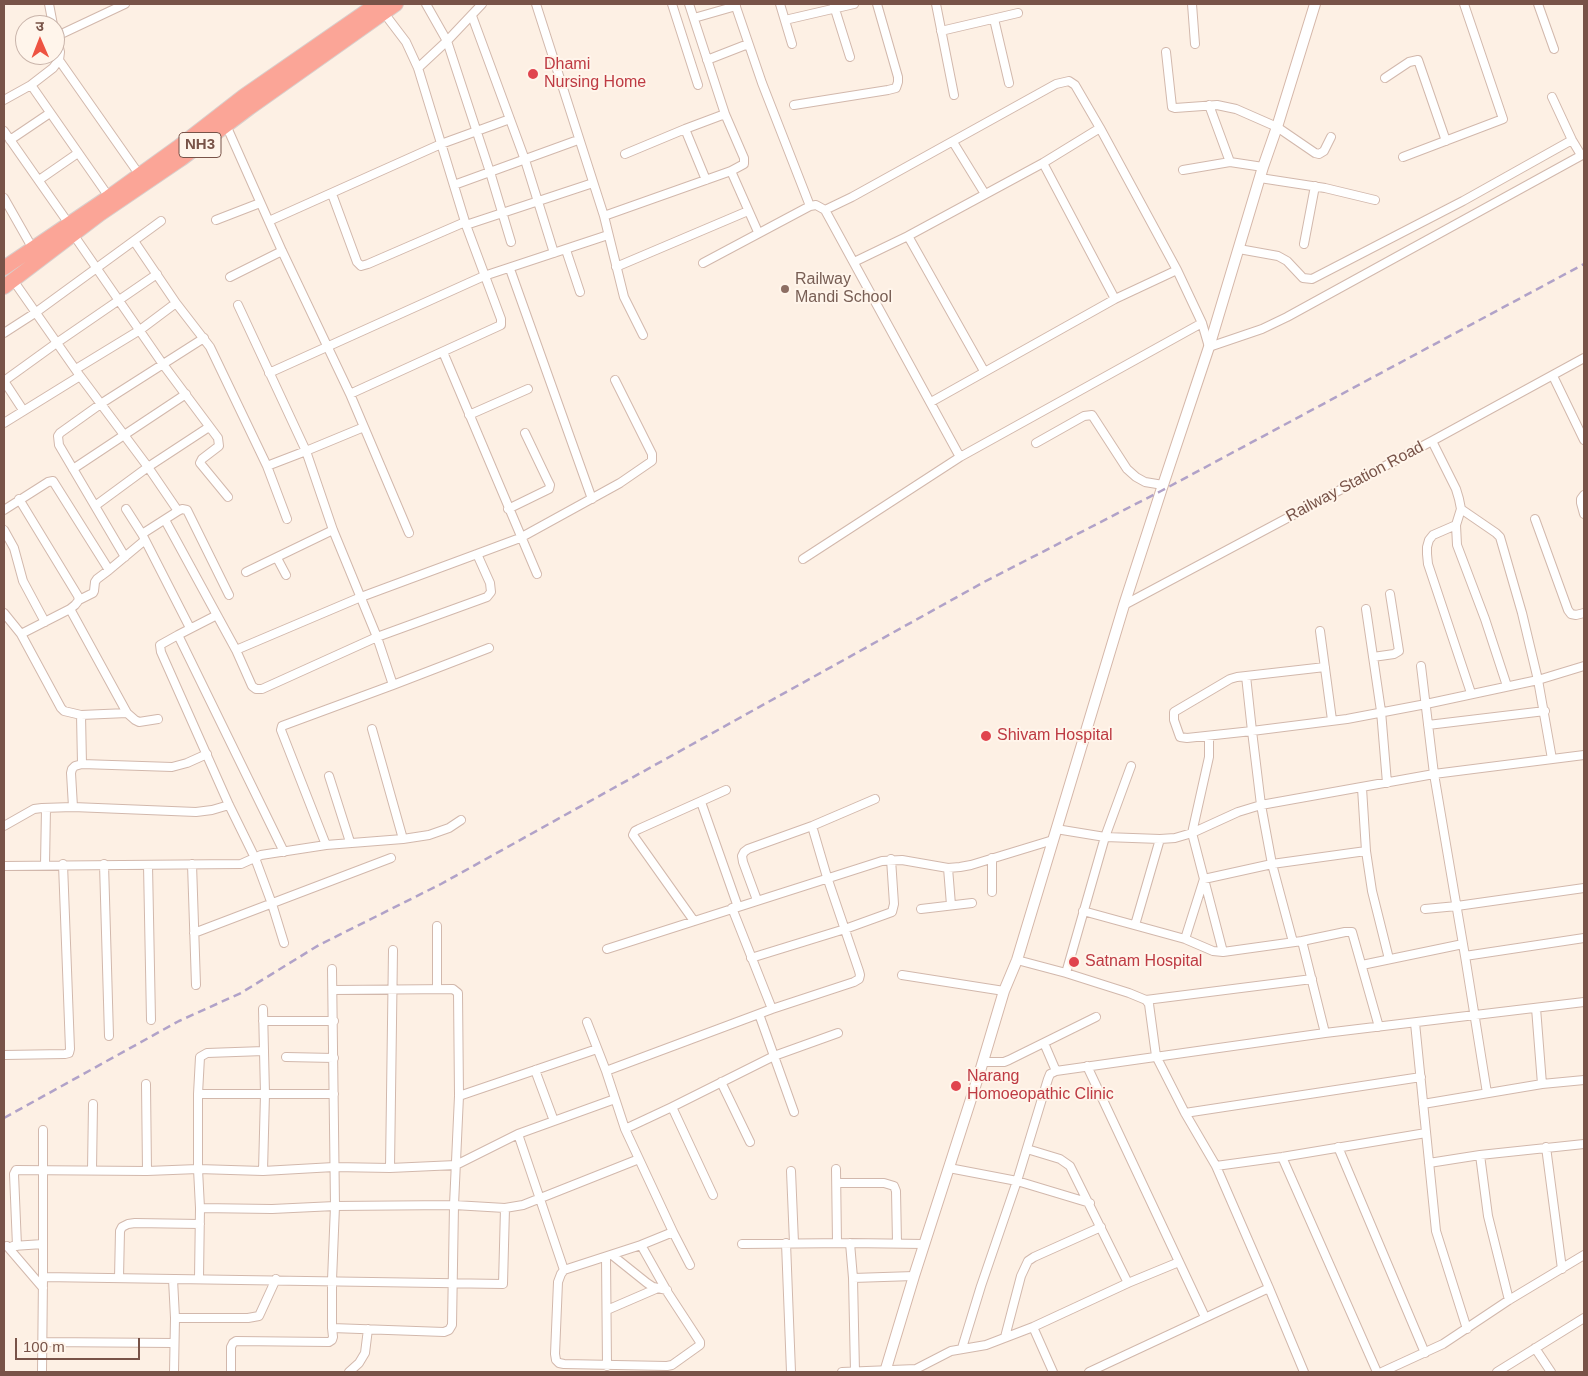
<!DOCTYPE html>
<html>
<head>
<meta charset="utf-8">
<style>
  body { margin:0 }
  #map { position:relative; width:1588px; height:1376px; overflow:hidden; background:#fdf0e4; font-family:Arial,"Noto Sans Devanagari",sans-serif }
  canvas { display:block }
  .frame { position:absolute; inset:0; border:5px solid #785348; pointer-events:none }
  .north { position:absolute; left:15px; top:15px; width:50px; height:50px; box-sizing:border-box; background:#fff5eb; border:1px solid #c9b4aa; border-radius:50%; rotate:359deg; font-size:14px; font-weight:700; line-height:20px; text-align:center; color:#785348 }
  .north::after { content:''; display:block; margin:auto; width:18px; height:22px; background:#ee5342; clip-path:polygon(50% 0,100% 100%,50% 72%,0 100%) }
  .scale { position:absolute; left:15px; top:1338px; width:125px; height:22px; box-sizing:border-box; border:2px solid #785348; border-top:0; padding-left:6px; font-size:15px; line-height:18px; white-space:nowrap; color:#785348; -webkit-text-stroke:4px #fff5eb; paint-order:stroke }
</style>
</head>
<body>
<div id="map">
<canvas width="1588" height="1376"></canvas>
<div class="frame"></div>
<div class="north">उ</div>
<div class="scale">100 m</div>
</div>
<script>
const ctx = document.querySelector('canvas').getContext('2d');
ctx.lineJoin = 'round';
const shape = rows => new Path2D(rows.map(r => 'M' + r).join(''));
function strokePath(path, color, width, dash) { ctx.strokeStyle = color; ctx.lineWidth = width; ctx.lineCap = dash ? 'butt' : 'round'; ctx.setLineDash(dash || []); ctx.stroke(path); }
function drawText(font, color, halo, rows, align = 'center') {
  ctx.font = font + ' Arial,sans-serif'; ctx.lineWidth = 4; ctx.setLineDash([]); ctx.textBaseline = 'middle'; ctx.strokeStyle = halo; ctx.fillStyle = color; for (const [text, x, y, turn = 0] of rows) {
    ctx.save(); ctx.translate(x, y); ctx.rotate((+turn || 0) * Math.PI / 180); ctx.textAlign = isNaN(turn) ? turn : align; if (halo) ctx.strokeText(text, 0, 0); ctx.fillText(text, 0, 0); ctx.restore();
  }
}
const street = shape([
  [49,4,53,25],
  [426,4,447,41,490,172,511,242],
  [536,4,604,216,624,297,643,335],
  [672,4,698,85],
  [735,4,762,83,810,206],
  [780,4,792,44],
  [936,4,954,95],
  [1192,4,1195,44],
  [1538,4,1554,49],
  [834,6,850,57],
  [472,16,525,160,554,253],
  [694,18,736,6],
  [994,19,1009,83],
  [785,20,854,4],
  [55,31,60,52,59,60,53,68,31,85,109,197],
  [941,31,1018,13],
  [57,36,125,4],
  [1166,52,1172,107,1175,108,1217,105,1236,109,1277,127,1315,153,1319,154,1324,151,1331,137],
  [59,60,141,177],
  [707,60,748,44],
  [418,68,447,41,482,4],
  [1385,78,1409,62,1418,60,1446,141],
  [1552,97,1572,140,1581,155],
  [4,100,31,85],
  [794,105,888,90,896,88,898,82,898,77,877,4],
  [1209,105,1230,162],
  [226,125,282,251,350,394,409,533],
  [685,129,706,180],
  [4,131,69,224],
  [10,140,50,113],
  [953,142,985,194],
  [625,154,685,129,725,114],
  [1403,157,1503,119,1464,4],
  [1043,163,1115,299],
  [1183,170,1230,162,1263,167],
  [731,171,758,232],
  [1260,178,1325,188,1375,200],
  [39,180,78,153],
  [454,185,578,140],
  [332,194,357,262,361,266,368,264,465,222],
  [4,198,33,249],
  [825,210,960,457,1202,323],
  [604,216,731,171,744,164,744,158,725,114,689,4],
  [216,220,260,203],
  [269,221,441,144,510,119],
  [466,225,593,183],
  [73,234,162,363,218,438,219,446,202,459,200,463,228,497],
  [908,236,984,371],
  [134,241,176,303,210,347,267,466,287,519],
  [1304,244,1315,186],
  [1239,249,1278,256,1287,261,1303,278,1312,279,1463,201,1572,140],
  [566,250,580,292],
  [854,262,908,236,1043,163,1100,128],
  [703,263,810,206,816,205,825,210,852,197,1056,84,1069,81,1075,85,1100,128,1177,270,1202,323,1209,347,1262,329,1287,317,1584,154],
  [616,267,748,211],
  [510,269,592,499],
  [230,277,282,251],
  [13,280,80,376,148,467,178,511],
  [238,305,306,451,333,530,377,637,393,685],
  [4,333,35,313,161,221],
  [443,352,537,574],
  [76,369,140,330,176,303],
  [269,373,484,276,608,235],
  [1553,376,1584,440],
  [4,381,58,342,157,274],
  [4,381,23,410],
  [350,394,501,325,501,319,466,225,418,68,406,42,384,13],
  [931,402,1115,299,1177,270],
  [469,415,528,389],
  [4,423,80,376],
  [1432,441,1456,489,1459,499,1461,509,1456,525,1457,545,1485,619,1507,686],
  [1036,443,1084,416,1092,415,1127,469,1136,477,1145,482,1163,485],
  [267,466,306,451,364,427],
  [73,469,186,394],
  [1584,495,1581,499,1581,503,1584,514],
  [19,499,78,596,79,600,75,605,70,609,21,634],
  [95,506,148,467,209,427],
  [126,509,142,534,190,628],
  [508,509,549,489,550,485,547,479,525,433],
  [1461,509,1496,533,1500,537,1522,613,1538,680,1552,759],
  [4,510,48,482,53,481,109,570,145,540],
  [1535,519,1568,610,1571,614,1576,615,1584,613],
  [165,520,236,650,252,686,256,689,262,689,282,680,377,637,487,597,491,592,490,583,477,554,361,597,236,650],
  [1456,525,1433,535,1429,540,1427,547,1427,554,1428,564,1471,693],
  [4,530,14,548,23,581,45,622],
  [142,534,178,511,182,509,187,510,229,595],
  [477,554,520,538,620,483,652,461,652,454,615,380],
  [125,557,59,445,58,436,60,433,102,403,204,338],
  [277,558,286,575],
  [803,559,960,457],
  [246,572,333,530],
  [79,600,93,593,94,591,95,582,97,579,109,570],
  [1124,605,1432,441,1584,358],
  [70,609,127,713],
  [1366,609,1381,711,1387,783],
  [4,613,21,634,61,708,64,711,81,715,127,713,135,720,139,722,158,719],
  [217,615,178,635,284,852],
  [1320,631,1332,720],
  [178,635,160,645,161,652,229,805,255,858,272,904,284,943],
  [1373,657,1394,654,1399,651,1390,594],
  [1421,666,1434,774,1465,956,1487,1093],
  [1246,676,1252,731,1187,738,1180,737,1174,720,1174,712,1230,679,1237,677,1246,676,1325,667],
  [81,715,82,764],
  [1428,725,1545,711],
  [372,729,403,839],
  [1209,736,1209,757,1192,833,1223,952,1302,941,1345,932,1352,932,1379,1027],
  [329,776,350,842],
  [1362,788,1366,851,1372,891,1389,959],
  [701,802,738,907],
  [73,807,71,773,72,769,75,766,82,764,172,767,187,763,207,754],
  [4,826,34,809,42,808,73,807,196,812,212,810,229,805],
  [1056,829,1105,837,1160,839,1175,838,1192,833,1238,812,1261,805,1434,774,1584,755],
  [326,845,281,730,282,726,393,685,489,648],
  [992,858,992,892],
  [104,864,109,1036],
  [192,864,196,985],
  [45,865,46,808],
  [148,865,151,1020],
  [4,866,241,864,261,855,326,845,403,839,429,835,449,828,461,820],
  [948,868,951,905],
  [757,900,743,862,742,856,744,852,748,849,812,826,875,799],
  [732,908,772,1009],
  [921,909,972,903],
  [1425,909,1457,906,1584,888],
  [1083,911,1185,939,1213,951,1223,952],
  [694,921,633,835,635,831,639,829,726,790],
  [1135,925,1160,839],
  [437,926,437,989],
  [194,933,391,858],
  [1185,939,1204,879,1272,864,1366,851],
  [1302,941,1325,1033],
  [1293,942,1272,864,1261,805,1252,731,1347,719,1426,704,1538,680,1584,666],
  [607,949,882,861,902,860,948,868,960,867,971,865,1053,840],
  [1465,956,1584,938],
  [751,958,845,929,892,912,894,904,891,859],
  [1017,960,1066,973,1129,993,1146,1000,1149,1004,1156,1056,1185,1113,1216,1166,1269,1288,1304,1372],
  [1362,965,1463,944],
  [332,969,335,1206,332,1280,332,1328,444,1332,449,1330,452,1325,454,1205,459,1096,458,993,453,989,333,990],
  [1066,973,1105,837,1131,766],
  [902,975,1004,991],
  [1146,1000,1312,979],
  [1536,1008,1542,1084],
  [263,1009,265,1094,263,1171],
  [759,1014,794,1112],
  [263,1021,334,1021],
  [1415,1023,1436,1231,1467,1329],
  [1044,1043,1056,1071],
  [4,1055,65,1054,69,1053,70,1049,63,864],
  [286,1057,334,1058],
  [983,1062,1004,1062,1009,1060,1096,1017],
  [1087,1066,1205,1317],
  [535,1070,554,1121],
  [606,1071,772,1009,854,982,859,979,860,975,859,971,827,877,812,826],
  [721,1082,750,1142],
  [146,1084,147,1171],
  [198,1094,334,1094],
  [459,1096,597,1049],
  [1423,1104,1542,1084,1584,1080],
  [672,1107,774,1056,838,1033],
  [1185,1113,1421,1077],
  [625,1129,672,1107,713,1195],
  [518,1134,564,1270,641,1245,668,1293,700,1342,700,1345,672,1365,667,1366,564,1364,559,1363,556,1360,555,1354,558,1282,561,1274,564,1270],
  [1338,1147,1425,1353],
  [1546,1147,1562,1269],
  [1027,1149,1060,1159,1070,1166,1128,1283],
  [1480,1155,1488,1216,1509,1300],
  [1282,1157,1377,1372],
  [639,1159,673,1232,641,1245],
  [1429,1163,1480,1155,1584,1144],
  [1216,1166,1282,1157,1426,1133],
  [390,1168,393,950],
  [949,1168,1017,1181,1090,1203],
  [836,1169,837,1243],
  [92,1170,93,1104],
  [791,1171,794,1243],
  [837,1183,884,1183,894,1186,896,1191,897,1243],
  [200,1208,272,1209,335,1206,454,1205,505,1208,523,1205,639,1159,625,1129,606,1071,587,1022],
  [673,1232,690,1265],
  [786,1243,791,1372],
  [850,1243,853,1278,855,1372],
  [742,1244,850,1243,924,1244],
  [7,1246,43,1288],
  [13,1246,43,1244],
  [17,1246,14,1174,16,1170,147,1171,198,1169,263,1171,334,1167,390,1168,456,1165,518,1134,615,1099],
  [612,1255,647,1283,653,1287,667,1290],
  [606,1257,607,1366],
  [43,1277,503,1284,505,1208],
  [119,1278,120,1231,122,1227,128,1224,135,1223,200,1224],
  [199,1278,200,1208,198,1169,198,1094,200,1057,207,1053,264,1051],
  [853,1278,914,1276],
  [173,1279,175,1318,174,1372],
  [607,1310,658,1288],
  [175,1318,248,1318,259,1316,276,1279],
  [1033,1327,1053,1372],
  [1005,1337,1021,1276,1028,1261,1034,1257,1101,1227],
  [42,1342,174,1343],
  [962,1348,981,1286,1017,1181,1048,1079,1050,1074,1056,1071,1325,1033,1584,1002],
  [1535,1348,1551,1372],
  [42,1372,43,1277,43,1130],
  [231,1372,231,1347,233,1343,236,1341,329,1342,332,1340,333,1337,332,1328],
  [349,1372,359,1363,365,1353,368,1329],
  [842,1372,916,1369,951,1351,986,1345,1033,1327,1128,1283,1179,1262],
  [1089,1372,1269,1288],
  [1382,1372,1443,1344,1509,1300,1584,1255],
  [1497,1372,1584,1318]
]);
const secondary = shape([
  [885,1372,914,1276,981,1068,1004,991,1017,960,1124,605,1161,491,1209,347,1263,167,1277,127,1315,4]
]);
const highway = shape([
  [4,268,109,197,177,148,244,96,377,4],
  [4,287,100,214,181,159,249,108,396,4]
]);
strokePath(street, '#d2b8ac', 10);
strokePath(secondary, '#d5b7a9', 12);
strokePath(highway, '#d9cfcc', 16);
strokePath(street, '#fff', 8);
strokePath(secondary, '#fff', 10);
strokePath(highway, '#fba597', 14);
strokePath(shape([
  [4,1118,179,1021,241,993,319,945,441,884,984,582,1161,491,1584,264]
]), '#b1a2c8', 2.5, [8, 5]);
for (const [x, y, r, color] of [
  [533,74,6,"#e0444e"],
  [785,289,5,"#8d6e63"],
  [986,736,6,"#e0444e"],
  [1074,962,6,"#e0444e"],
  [956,1086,6,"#e0444e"]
]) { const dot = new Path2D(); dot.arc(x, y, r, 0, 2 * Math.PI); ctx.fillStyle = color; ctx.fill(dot); strokePath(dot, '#fff5eb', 2); }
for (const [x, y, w] of [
  [200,145,42]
]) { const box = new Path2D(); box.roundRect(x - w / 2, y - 12.5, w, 25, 4); ctx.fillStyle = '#fff5eb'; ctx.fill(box); strokePath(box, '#785348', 1); }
drawText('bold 15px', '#785348', null, [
  ["NH3",200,145]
]);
drawText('16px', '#be3a42', '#fff5eb', [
  ["Dhami",544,65],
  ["Nursing Home",544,83],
  ["Shivam Hospital",997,736],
  ["Satnam Hospital",1085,962],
  ["Narang",967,1077],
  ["Homoeopathic Clinic",967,1095]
], 'left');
drawText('16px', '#785e54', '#fff5eb', [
  ["Railway",795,280],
  ["Mandi School",795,298]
], 'left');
drawText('16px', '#785348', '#fff5eb', [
  ["Railway Station Road",1355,482,-28]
]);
</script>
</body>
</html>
